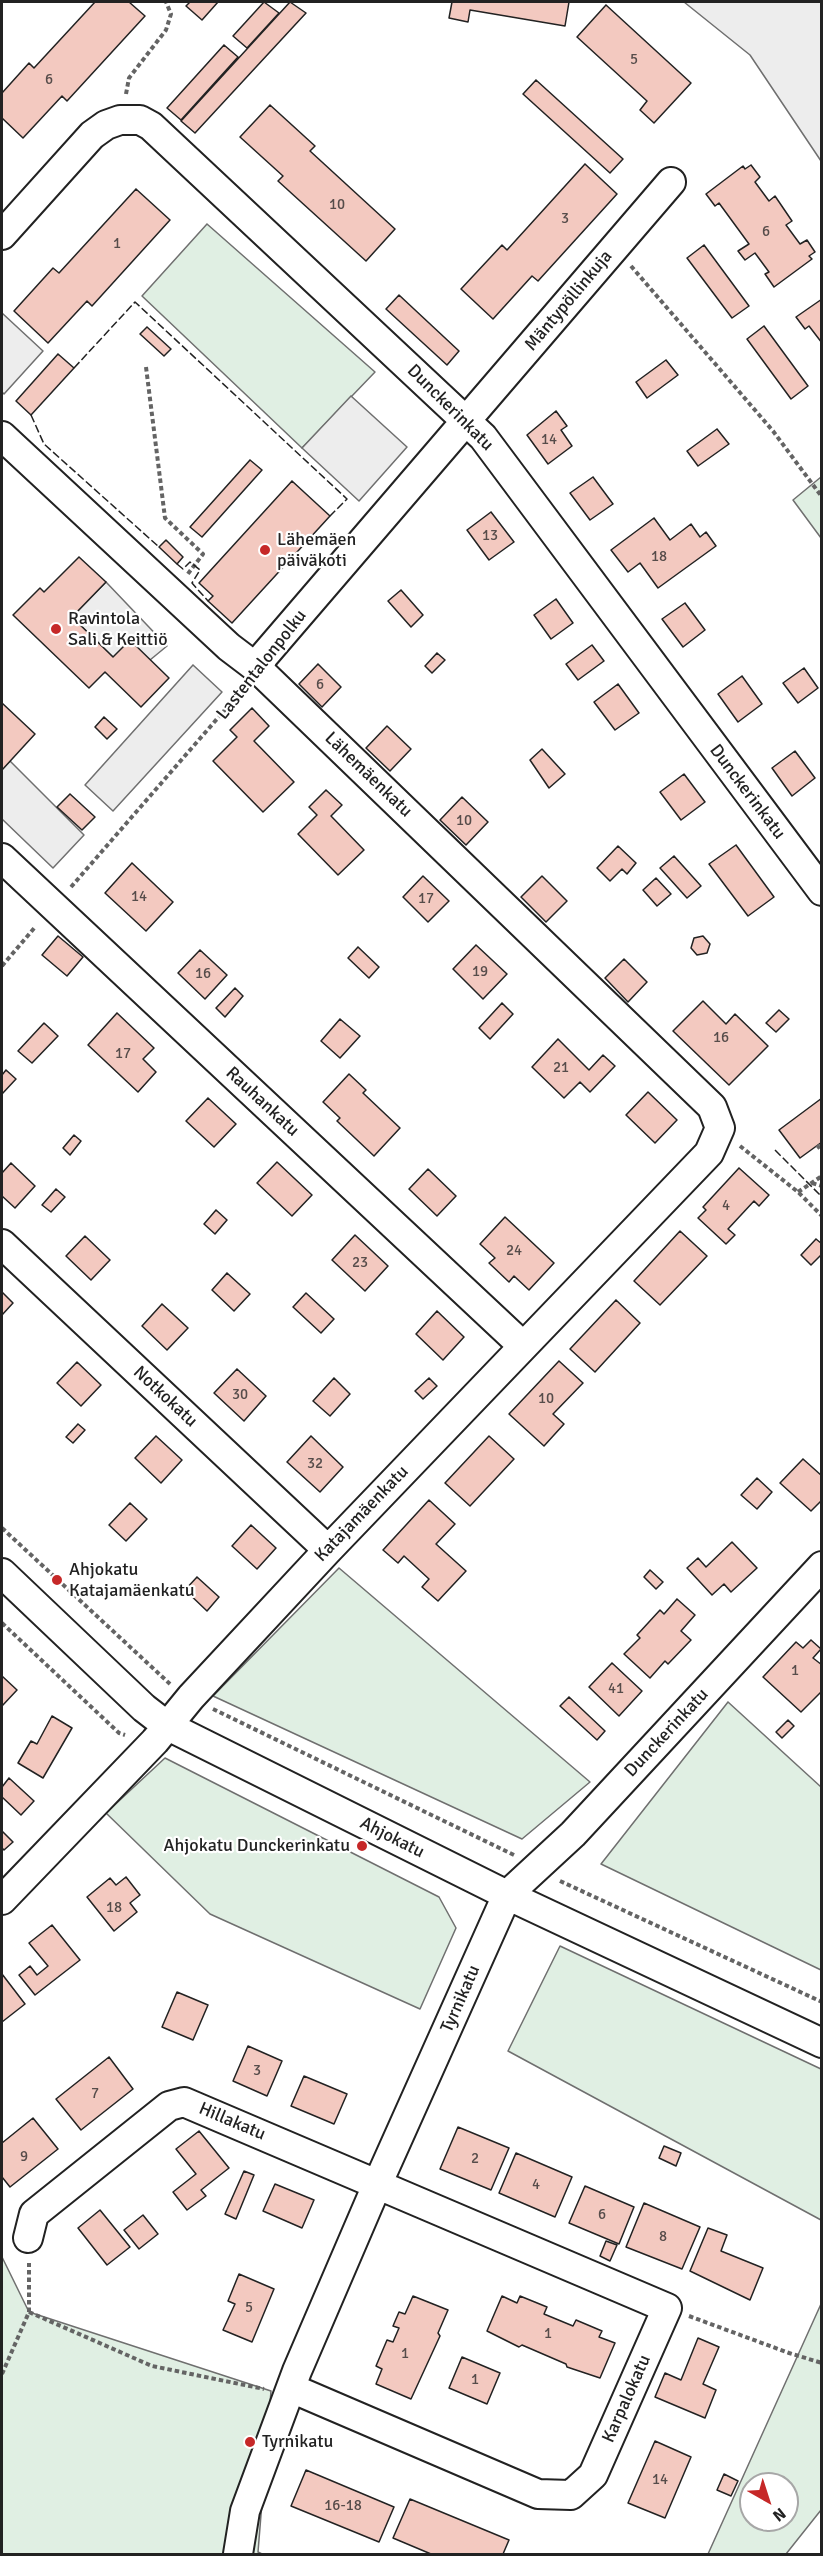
<!DOCTYPE html>
<html>
<head>
<meta charset="utf-8">
<style>
  body { margin:0 }
  #map { position:relative; width:823px; height:2556px; overflow:hidden; background:#fff; font-family:Signika,sans-serif }
  canvas { display:block }
  .frame { position:absolute; inset:0; border:3px solid #222; pointer-events:none }
  .north { position:absolute; left:739px; top:2472px; width:60px; height:60px; box-sizing:border-box; background:#fff; border:2px solid #a7a7a7; border-radius:50%; rotate:141deg; font-size:16px; font-weight:700; line-height:24px; text-align:center; color:#222 }
  .north::after { content:''; display:block; margin:auto; width:21px; height:27px; background:#c62828; clip-path:polygon(50% 0,100% 100%,50% 72%,0 100%) }
</style>
</head>
<body>
<div id="map">
<canvas width="823" height="2556"></canvas>
<div class="frame"></div>
<div class="north">N</div>
</div>
<script>
const ctx = document.querySelector('canvas').getContext('2d');
ctx.lineJoin = 'round';
function paint(path, color) { ctx.fillStyle = color; ctx.fill(path, 'evenodd'); }
const shape = rows => new Path2D(rows.map(r => 'M' + r).join(''));
function strokePath(path, color, width, dash) { ctx.strokeStyle = color; ctx.lineWidth = width; ctx.lineCap = dash ? 'butt' : 'round'; ctx.setLineDash(dash || []); ctx.stroke(path); }
function drawText(font, color, halo, rows, align = 'center') {
  ctx.font = font + ' Signika,sans-serif'; ctx.lineWidth = 4.5; ctx.setLineDash([]); ctx.textBaseline = 'middle'; ctx.strokeStyle = halo; ctx.fillStyle = color; for (const [text, x, y, turn = 0] of rows) {
    ctx.save(); ctx.translate(x, y); ctx.rotate((+turn || 0) * Math.PI / 180); ctx.textAlign = isNaN(turn) ? turn : align; if (halo) ctx.strokeText(text, 0, 0); ctx.fillText(text, 0, 0); ctx.restore();
  }
}
const green = shape([
  [207,224,375,372,302,448,142,296,207,224],
  [821,477,821,538,793,500,821,477],
  [339,1568,590,1782,522,1839,213,1696,339,1568],
  [728,1702,821,1787,821,1970,601,1864,728,1702],
  [165,1758,439,1897,456,1928,420,2009,210,1914,106,1813,165,1758],
  [560,1946,821,2069,821,2220,508,2051,560,1946],
  [2,2257,29,2312,271,2391,258,2552,262,2554,2,2554,2,2257],
  [821,2304,821,2510,786,2554,708,2554,821,2304],
  [751,2484,787,2484,787,2520,751,2520,751,2484]
]);
paint(green, '#e0efe3');
strokePath(green, '#6f6f6f', 1.5);
const parking = shape([
  [684,2,821,2,821,161,750,55,684,2],
  [2,313,43,351,4,394,2,392,2,313],
  [351,396,407,447,359,501,302,448,351,396],
  [106,582,167,646,150,660,113,657,72,617,106,582],
  [193,665,222,692,113,811,85,785,193,665],
  [10,761,84,835,53,868,2,819,2,769,10,761]
]);
paint(parking, '#ededed');
strokePath(parking, '#6f6f6f', 1.5);
const building = shape([
  [95,2,129,2,145,16,67,101,62,96,23,138,2,118,2,93,29,63,34,68,95,2],
  [190,2,218,2,202,20,186,6,190,2],
  [264,2,279,13,247,48,233,36,264,2],
  [290,2,306,13,195,133,181,121,290,2],
  [452,2,569,2,565,26,470,10,468,22,449,18,452,2],
  [606,5,691,83,654,123,640,110,647,101,577,37,606,5],
  [224,45,238,57,181,120,167,108,224,45],
  [536,80,623,159,610,173,523,94,536,80],
  [270,105,315,146,310,151,395,229,366,261,278,181,283,176,240,137,270,105],
  [585,164,617,194,538,281,532,276,493,319,461,289,502,245,507,250,585,164],
  [751,165,760,177,755,182,769,201,775,196,792,221,786,225,800,244,807,240,815,252,809,256,812,259,774,287,765,274,769,272,755,253,745,260,738,251,749,244,719,203,715,206,706,194,743,166,745,169,751,165],
  [136,189,170,220,92,306,87,301,48,343,14,311,53,268,59,273,136,189],
  [704,245,749,306,732,318,687,258,704,245],
  [399,295,459,351,447,365,386,309,399,295],
  [822,299,822,343,809,326,805,329,796,317,822,299],
  [764,326,808,386,791,399,747,339,764,326],
  [147,327,171,349,164,356,140,334,147,327],
  [58,354,74,368,31,415,16,401,58,354],
  [666,360,678,375,647,398,636,382,666,360],
  [556,411,567,426,561,430,572,446,548,464,527,435,556,411],
  [717,429,729,444,698,466,687,451,717,429],
  [250,460,262,470,202,537,190,527,250,460],
  [593,477,613,504,590,520,570,493,593,477],
  [292,481,330,516,232,623,208,601,213,596,199,583,292,481],
  [491,512,514,542,489,560,467,530,491,512],
  [654,518,670,540,691,524,700,537,706,532,716,546,658,588,640,563,628,572,611,550,654,518],
  [166,540,183,557,177,564,159,547,166,540],
  [79,557,106,582,72,617,113,657,130,640,169,678,141,707,105,672,89,688,13,615,40,588,44,592,79,557],
  [401,590,423,615,411,627,388,601,401,590],
  [556,599,573,623,551,639,534,615,556,599],
  [685,603,705,630,683,647,662,619,685,603],
  [592,645,604,661,578,680,566,664,592,645],
  [437,653,445,660,432,673,425,666,437,653],
  [318,664,341,687,322,707,299,684,318,664],
  [804,668,818,688,798,703,783,683,804,668],
  [742,676,762,704,738,722,718,694,742,676],
  [618,684,639,713,615,730,594,702,618,684],
  [2,703,35,734,2,770,2,703],
  [252,708,269,726,254,741,294,782,263,812,213,761,237,737,230,730,252,708],
  [104,717,117,729,107,739,95,727,104,717],
  [387,726,411,749,390,771,366,748,387,726],
  [542,749,565,774,549,788,530,760,542,749],
  [795,751,815,778,792,796,772,768,795,751],
  [684,774,705,802,681,820,660,792,684,774],
  [326,790,342,805,331,816,364,850,338,875,298,834,317,815,309,807,326,790],
  [70,794,95,817,82,830,57,807,70,794],
  [462,797,488,822,466,845,440,820,462,797],
  [736,845,774,897,748,916,709,864,736,845],
  [618,846,636,863,627,874,622,869,610,881,597,868,618,846],
  [674,856,701,886,687,898,660,868,674,856],
  [132,863,173,902,146,931,105,893,132,863],
  [423,876,449,901,428,922,403,897,423,876],
  [542,876,567,901,546,922,521,897,542,876],
  [656,878,671,894,657,906,643,890,656,878],
  [58,936,83,957,67,976,42,955,58,936],
  [703,936,710,944,707,953,697,955,691,948,694,938,703,936],
  [476,945,507,974,483,999,453,969,476,945],
  [358,947,379,967,369,978,348,958,358,947],
  [200,950,227,975,205,999,178,973,200,950],
  [624,959,647,982,628,1002,605,978,624,959],
  [235,988,243,996,225,1017,216,1008,235,988],
  [703,1001,726,1024,735,1014,768,1046,729,1085,673,1031,703,1001],
  [502,1003,513,1014,490,1039,479,1028,502,1003],
  [779,1010,789,1019,776,1032,766,1023,779,1010],
  [117,1013,154,1048,143,1059,156,1072,138,1092,88,1045,117,1013],
  [340,1019,360,1036,340,1058,321,1041,340,1019],
  [44,1023,58,1036,32,1063,18,1051,44,1023],
  [558,1039,589,1070,603,1055,615,1066,590,1092,580,1082,564,1098,532,1067,558,1039],
  [6,1070,16,1079,2,1094,2,1075,6,1070],
  [349,1074,366,1090,363,1093,400,1128,374,1156,337,1121,340,1118,323,1102,349,1074],
  [648,1092,677,1120,655,1143,626,1115,648,1092],
  [208,1098,236,1124,214,1147,186,1121,208,1098],
  [822,1098,822,1142,800,1158,779,1130,822,1098],
  [74,1135,81,1141,70,1155,63,1148,74,1135],
  [277,1162,312,1195,292,1216,257,1183,277,1162],
  [11,1163,35,1186,15,1208,2,1196,2,1173,11,1163],
  [739,1168,769,1195,759,1206,754,1201,728,1229,735,1235,726,1244,698,1218,706,1210,703,1207,739,1168],
  [428,1169,456,1196,437,1216,409,1189,428,1169],
  [56,1189,65,1197,51,1212,42,1205,56,1189],
  [216,1210,227,1220,215,1234,204,1224,216,1210],
  [505,1217,554,1263,529,1290,514,1276,509,1282,489,1263,495,1258,480,1244,505,1217],
  [680,1231,707,1256,660,1305,634,1281,680,1231],
  [355,1235,388,1266,365,1291,332,1260,355,1235],
  [85,1236,110,1260,91,1280,66,1256,85,1236],
  [816,1239,822,1244,822,1254,811,1265,801,1255,816,1239],
  [227,1273,250,1294,234,1311,212,1290,227,1273],
  [2,1292,13,1303,2,1315,2,1292],
  [306,1293,334,1319,321,1333,293,1307,306,1293],
  [616,1300,640,1323,595,1372,570,1349,616,1300],
  [162,1304,188,1328,167,1350,142,1326,162,1304],
  [437,1311,464,1337,443,1360,416,1334,437,1311],
  [559,1361,583,1383,553,1414,564,1424,544,1446,509,1414,559,1361],
  [77,1362,101,1385,81,1406,57,1383,77,1362],
  [237,1369,266,1396,244,1421,214,1393,237,1369],
  [334,1378,350,1394,330,1416,313,1401,334,1378],
  [429,1378,437,1386,423,1399,415,1391,429,1378],
  [78,1424,85,1430,73,1443,66,1437,78,1424],
  [156,1436,182,1460,161,1483,135,1458,156,1436],
  [311,1436,343,1467,320,1492,287,1462,311,1436],
  [489,1436,514,1459,470,1506,445,1483,489,1436],
  [803,1459,822,1476,822,1500,811,1511,780,1483,803,1459],
  [757,1478,772,1492,757,1509,741,1495,757,1478],
  [429,1500,455,1524,436,1544,466,1571,438,1601,422,1587,429,1579,404,1556,398,1563,383,1550,429,1500],
  [130,1503,147,1519,126,1541,109,1525,130,1503],
  [251,1525,276,1548,257,1569,232,1546,251,1525],
  [732,1542,757,1568,731,1592,724,1584,712,1595,687,1568,698,1558,706,1567,732,1542],
  [650,1570,663,1582,656,1589,644,1577,650,1570],
  [197,1577,219,1597,207,1611,185,1590,197,1577],
  [677,1599,695,1615,681,1631,691,1640,668,1664,665,1661,650,1678,624,1654,640,1638,637,1635,660,1610,664,1614,677,1599],
  [811,1640,821,1649,813,1658,822,1665,822,1691,801,1712,763,1677,796,1642,803,1648,811,1640],
  [612,1663,642,1691,619,1716,589,1687,612,1663],
  [2,1676,17,1690,2,1706,2,1676],
  [569,1697,605,1731,597,1740,560,1706,569,1697],
  [52,1716,72,1728,43,1778,18,1763,31,1741,37,1744,52,1716],
  [788,1720,794,1726,782,1738,776,1732,788,1720],
  [9,1778,34,1801,21,1815,2,1797,2,1787,9,1778],
  [2,1831,13,1842,4,1850,2,1848,2,1831],
  [126,1877,140,1895,130,1903,137,1912,114,1931,87,1897,110,1878,116,1885,126,1877],
  [52,1925,80,1960,35,1995,19,1975,30,1966,37,1975,48,1966,29,1943,52,1925],
  [2,1974,25,2004,2,2022,2,1974],
  [177,1992,208,2005,193,2040,162,2027,177,1992],
  [248,2046,282,2061,267,2096,233,2081,248,2046],
  [109,2057,133,2089,81,2130,56,2099,109,2057],
  [304,2076,347,2094,334,2124,291,2106,304,2076],
  [33,2118,58,2149,10,2187,2,2177,2,2143,33,2118],
  [458,2127,509,2148,491,2190,440,2169,458,2127],
  [199,2131,229,2168,201,2190,206,2196,187,2210,173,2192,196,2174,176,2149,199,2131],
  [664,2146,681,2153,676,2166,659,2158,664,2146],
  [516,2153,572,2177,555,2217,499,2193,516,2153],
  [244,2171,254,2175,236,2219,225,2214,244,2171],
  [275,2184,314,2200,302,2228,263,2211,275,2184],
  [585,2186,634,2207,619,2244,569,2223,585,2186],
  [644,2203,700,2227,682,2269,626,2247,644,2203],
  [100,2210,130,2247,107,2265,78,2228,100,2210],
  [143,2215,158,2234,139,2249,124,2230,143,2215],
  [708,2228,727,2235,721,2251,763,2268,750,2300,690,2271,708,2228],
  [606,2241,617,2245,610,2261,600,2256,606,2241],
  [239,2274,274,2289,252,2342,223,2330,235,2304,228,2301,239,2274],
  [413,2296,448,2310,438,2333,440,2336,411,2399,376,2384,382,2369,376,2366,387,2340,393,2342,399,2328,393,2326,399,2312,405,2314,413,2296],
  [502,2296,517,2303,520,2296,547,2307,544,2314,573,2326,576,2320,602,2331,599,2337,615,2343,600,2378,567,2367,566,2364,522,2345,519,2347,487,2331,502,2296],
  [698,2338,719,2347,703,2384,716,2390,705,2418,655,2397,665,2373,681,2380,698,2338],
  [462,2357,500,2373,487,2404,449,2388,462,2357],
  [655,2441,691,2457,665,2518,628,2503,655,2441],
  [306,2470,394,2507,379,2542,291,2506,306,2470],
  [724,2474,738,2481,731,2496,717,2490,724,2474],
  [410,2499,509,2540,503,2554,431,2554,393,2538,410,2499]
]);
paint(building, '#f3c9c0');
strokePath(building, '#222', 1.5);
const minor = shape([
  [2,235,92,135,106,125,120,120,140,120,151,126,483,437,822,891],
  [2,436,229,647,258,669,712,1107,720,1128,709,1153,328,1550,191,1697,155,1741,2,1900],
  [258,669,263,657,671,182],
  [2,858,523,1346],
  [2,1244,328,1550],
  [2,1573,144,1708,166,1725,507,1895,822,2043],
  [28,2238,34,2214,169,2106,184,2102,667,2308,593,2475,571,2495,538,2494,291,2388],
  [238,2554,245,2511,297,2371,377,2185,507,1895,573,1834,822,1566]
]);
strokePath(minor, '#222', 32);
strokePath(shape([
  [126,94,129,78,166,30,171,14,166,2],
  [631,266,773,431,822,497],
  [146,367,165,518,203,554,187,575],
  [71,887,243,689],
  [2,966,36,926],
  [817,1145,822,1151],
  [740,1146,798,1192,822,1216],
  [812,1183,822,1186],
  [798,1192,822,1176],
  [2,1528,170,1684],
  [2,1623,119,1733,125,1735],
  [213,1709,514,1855],
  [560,1881,822,2002],
  [29,2312,152,2366,264,2389],
  [689,2316,789,2353,822,2363],
  [2,2374,29,2312,29,2263]
]), '#646464', 4, [4.5, 3]);
strokePath(minor, '#fff', 28);
strokePath(shape([
  [74,368,135,302,347,499,330,516],
  [31,415,44,444,159,547],
  [177,564,183,569,190,562,200,570,192,583,208,601],
  [775,1150,822,1197]
]), '#222', 1.5, [8, 3]);
for (const [x, y, r, color] of [
  [265,550,6,"#c62828"],
  [56,629,6,"#c62828"],
  [57,1580,6,"#c62828"],
  [362,1846,6,"#c62828"],
  [250,2442,6,"#c62828"]
]) { const dot = new Path2D(); dot.arc(x, y, r, 0, 2 * Math.PI); ctx.fillStyle = color; ctx.fill(dot); strokePath(dot, '#fff', 2); }
drawText('15px', '#564c4a', null, [
  ["5",634,60],
  ["6",49,80],
  ["10",337,205],
  ["3",565,219],
  ["6",766,232],
  ["1",117,244],
  ["14",549,440],
  ["13",490,536],
  ["18",659,557],
  ["6",320,685],
  ["10",464,821],
  ["14",139,897],
  ["17",426,899],
  ["19",480,972],
  ["16",203,974],
  ["16",721,1038],
  ["17",123,1054],
  ["21",561,1068],
  ["4",726,1206],
  ["24",514,1251],
  ["23",360,1263],
  ["30",240,1395],
  ["10",546,1399],
  ["32",315,1464],
  ["1",795,1671],
  ["41",616,1689],
  ["18",114,1908],
  ["3",257,2071],
  ["7",95,2094],
  ["9",24,2157],
  ["2",475,2159],
  ["4",536,2185],
  ["6",602,2215],
  ["8",663,2237],
  ["5",249,2308],
  ["1",548,2334],
  ["1",405,2354],
  ["1",475,2380],
  ["14",660,2480],
  ["16-18",343,2506]
]);
drawText('18px', '#222', '#fff', [
  ["Mäntypöllinkuja",569,301,-50],
  ["Dunckerinkatu",450,408,45],
  ["Lastentalonpolku",262,665,-52],
  ["Lähemäenkatu",368,775,44],
  ["Dunckerinkatu",747,792,53],
  ["Rauhankatu",262,1102,43],
  ["Notkokatu",165,1397,43],
  ["Katajamäenkatu",362,1514,-46],
  ["Dunckerinkatu",667,1733,-47],
  ["Ahjokatu",392,1838,27],
  ["Tyrnikatu",461,1999,-66],
  ["Hillakatu",232,2122,23],
  ["Karpalokatu",627,2399,-66]
]);
drawText('18px', '#222', '#fff', [
  ["Lähemäen",277,540],
  ["päiväkoti",277,561],
  ["Ravintola",68,619],
  ["Sali & Keittiö",68,640],
  ["Ahjokatu",69,1570],
  ["Katajamäenkatu",69,1591],
  ["Ahjokatu Dunckerinkatu",350,1846,"right"],
  ["Tyrnikatu",262,2442]
], 'left');
</script>
</body>
</html>
